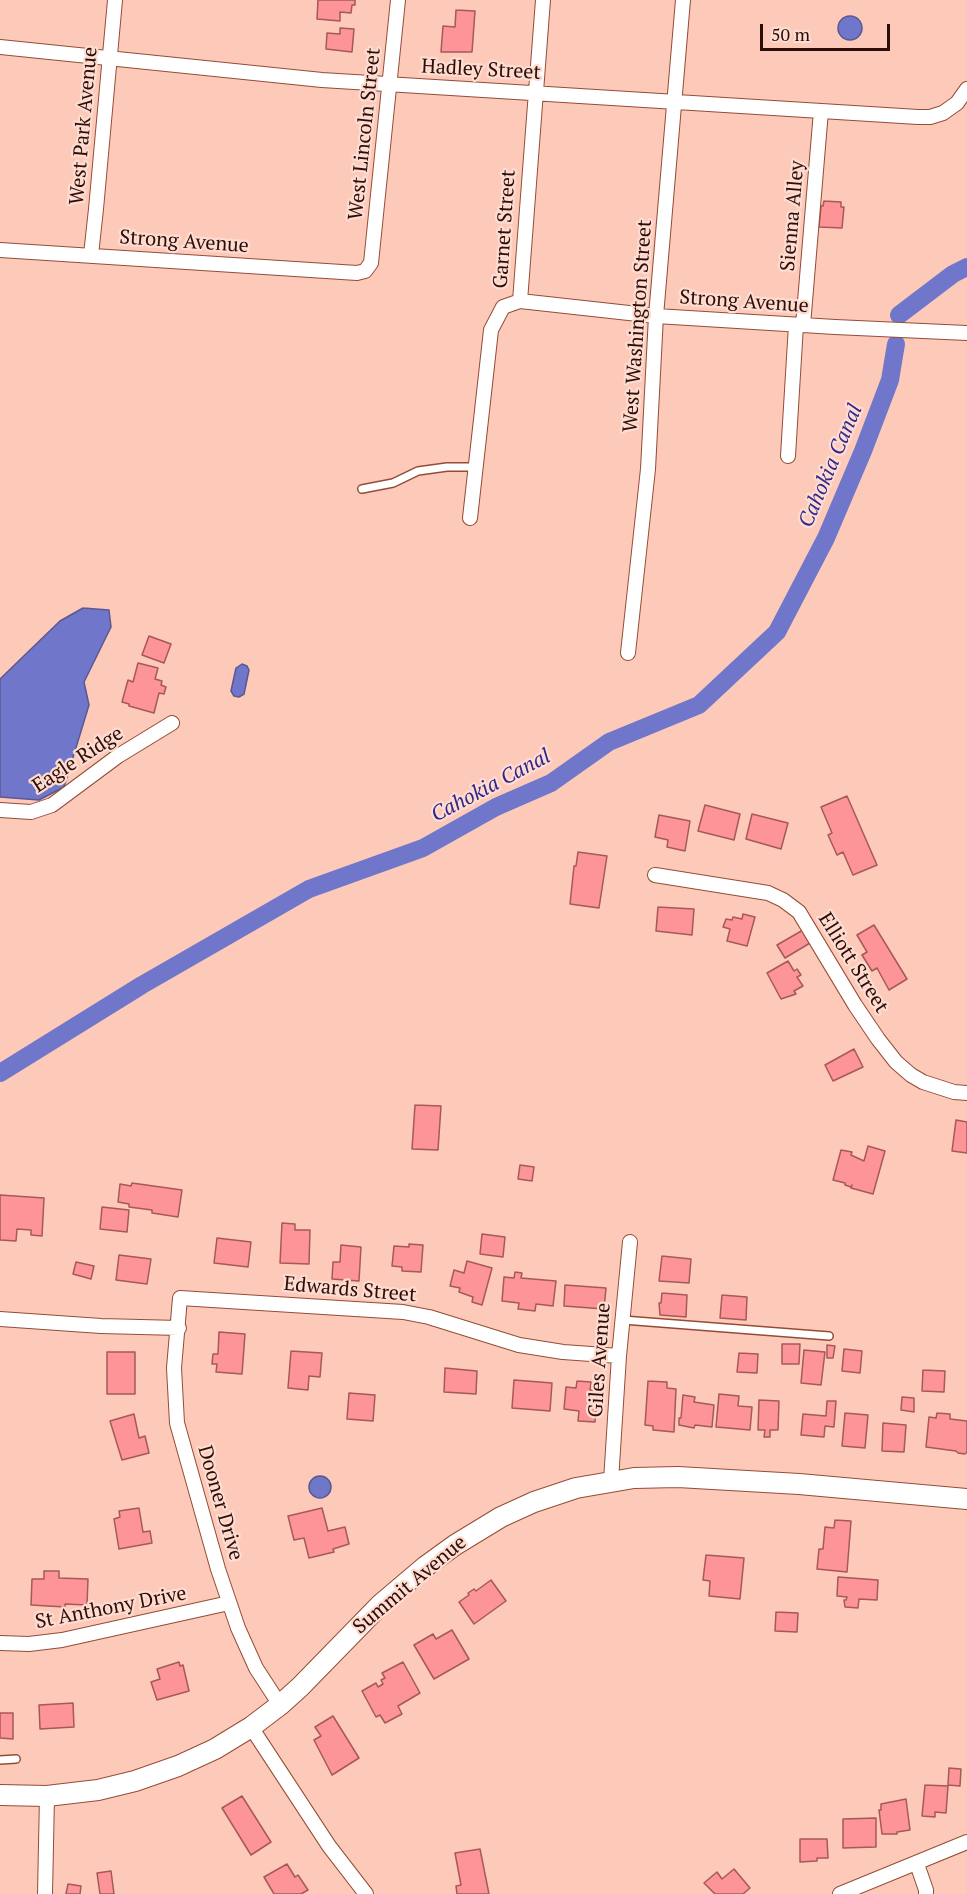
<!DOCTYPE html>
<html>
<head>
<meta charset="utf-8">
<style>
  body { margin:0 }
  #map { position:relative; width:967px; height:1894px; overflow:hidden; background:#fdcaba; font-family:"PT Serif",serif }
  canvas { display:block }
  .scale { position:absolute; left:760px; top:24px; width:130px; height:27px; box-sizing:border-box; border:3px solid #2c0e06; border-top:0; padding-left:8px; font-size:18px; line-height:21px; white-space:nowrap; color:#2c0e06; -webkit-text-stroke:4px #fedcd1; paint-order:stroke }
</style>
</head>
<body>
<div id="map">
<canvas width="967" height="1894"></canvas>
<div class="scale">50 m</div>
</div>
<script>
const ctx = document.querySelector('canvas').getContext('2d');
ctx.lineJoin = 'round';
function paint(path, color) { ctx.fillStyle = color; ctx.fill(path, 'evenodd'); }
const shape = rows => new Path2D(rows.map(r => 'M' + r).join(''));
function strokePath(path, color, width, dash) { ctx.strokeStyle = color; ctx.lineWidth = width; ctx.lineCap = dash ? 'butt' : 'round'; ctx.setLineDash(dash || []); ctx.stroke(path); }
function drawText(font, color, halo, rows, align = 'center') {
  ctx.font = font + ' "PT Serif",serif'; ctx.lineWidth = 4.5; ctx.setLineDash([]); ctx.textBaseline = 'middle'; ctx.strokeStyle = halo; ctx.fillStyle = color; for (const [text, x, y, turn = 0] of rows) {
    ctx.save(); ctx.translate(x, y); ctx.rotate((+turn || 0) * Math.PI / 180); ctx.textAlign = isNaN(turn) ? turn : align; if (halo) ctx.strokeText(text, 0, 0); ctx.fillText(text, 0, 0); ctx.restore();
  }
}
const water = shape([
  '838 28a12 12 0 1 1 24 0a12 12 0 1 1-24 0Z',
  [83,608,109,610,111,627,84,682,89,705,64,787,39,800,0,797,0,679,60,621,83,608],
  [242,664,247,666,249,670,244,694,239,697,234,696,231,691,236,668,242,664],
  '309 1487a11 11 0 1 1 22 0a11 11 0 1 1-22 0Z'
]);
paint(water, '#7077ca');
strokePath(water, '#5c588f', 1.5);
strokePath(shape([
  [899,315,953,274,967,267],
  [0,1073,142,985,309,889,423,848,496,807,551,783,609,742,699,705,777,632,826,538,863,451,890,380,896,344]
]), '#7077ca', 18);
const building = shape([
  [318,0,355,0,355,5,352,5,351,13,340,12,340,21,317,19,318,0],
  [456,10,475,11,472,52,441,52,443,26,455,27,456,10],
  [340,28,354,29,352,52,326,49,327,33,340,34,340,28],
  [824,201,841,202,841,207,844,207,842,228,819,227,821,206,823,206,824,201],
  [149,636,171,644,164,663,142,655,149,636],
  [138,663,158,668,155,679,162,681,161,685,166,687,164,694,159,693,154,713,129,706,129,704,122,702,128,680,133,682,138,663],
  [847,796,877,865,853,875,843,852,837,855,828,835,832,833,821,807,847,796],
  [705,805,740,814,734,840,698,831,705,805],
  [752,814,788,823,781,849,746,839,752,814],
  [659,815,690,821,685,851,667,847,668,840,655,837,659,815],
  [578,852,607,856,599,908,570,904,574,866,576,866,578,852],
  [658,907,694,909,692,935,656,931,658,907],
  [743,914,755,917,747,946,727,941,730,929,723,927,726,919,732,920,733,917,742,919,743,914],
  [874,925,907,979,889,990,877,968,872,971,862,955,867,952,857,935,874,925],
  [803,930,810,943,785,958,777,945,803,930],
  [788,961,794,971,797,969,801,975,797,977,803,986,794,991,796,994,781,999,767,973,788,961],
  [854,1049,863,1067,833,1081,825,1065,854,1049],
  [415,1105,441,1106,438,1150,412,1149,415,1105],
  [956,1120,967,1122,967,1153,952,1151,956,1120],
  [868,1146,885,1151,873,1194,851,1188,852,1185,851,1187,845,1185,845,1183,833,1180,841,1150,852,1152,851,1155,864,1161,868,1146],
  [520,1165,534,1167,532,1181,518,1179,520,1165],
  [132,1183,182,1190,178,1217,152,1213,152,1210,129,1207,129,1204,118,1202,120,1184,131,1186,132,1183],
  [0,1195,44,1198,42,1236,31,1235,31,1230,17,1229,16,1241,0,1240,0,1195],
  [102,1207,129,1210,127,1232,100,1229,102,1207],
  [282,1223,295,1224,295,1230,310,1230,309,1264,280,1263,282,1223],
  [482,1234,505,1237,503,1257,480,1254,482,1234],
  [217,1238,251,1242,248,1267,214,1263,217,1238],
  [409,1244,423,1245,421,1272,402,1271,402,1267,392,1266,394,1246,409,1247,409,1244],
  [341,1245,361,1247,359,1281,332,1279,333,1262,340,1262,341,1245],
  [119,1255,151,1259,147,1284,116,1280,119,1255],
  [662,1256,691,1259,689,1283,659,1281,662,1256],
  [467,1261,492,1268,482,1305,472,1302,473,1297,459,1292,460,1288,450,1286,454,1270,464,1273,467,1261],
  [76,1262,94,1266,91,1279,73,1274,76,1262],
  [515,1272,522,1273,521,1278,556,1281,553,1306,536,1304,535,1311,518,1309,519,1303,502,1301,504,1277,514,1278,515,1272],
  [565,1285,606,1288,604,1309,564,1306,565,1285],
  [662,1293,687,1295,686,1317,660,1315,659,1303,661,1303,662,1293],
  [722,1295,747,1297,746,1320,720,1318,722,1295],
  [219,1332,245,1334,242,1374,216,1372,217,1364,212,1364,213,1354,218,1354,219,1332],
  [782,1344,800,1344,799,1364,782,1364,782,1344],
  [827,1345,835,1346,833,1358,827,1358,827,1345],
  [844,1349,862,1351,860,1373,842,1371,844,1349],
  [804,1350,825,1352,821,1385,801,1383,804,1350],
  [291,1351,322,1353,320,1377,309,1376,308,1390,288,1388,291,1351],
  [107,1352,135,1352,135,1394,107,1394,107,1352],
  [739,1353,758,1354,757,1373,737,1372,739,1353],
  [445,1368,477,1371,476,1394,444,1392,445,1368],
  [923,1370,945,1371,944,1392,922,1391,923,1370],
  [514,1380,552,1383,550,1411,512,1408,514,1380],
  [577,1381,591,1382,590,1390,598,1391,595,1422,578,1421,579,1411,564,1409,566,1387,576,1388,577,1381],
  [648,1381,667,1382,667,1388,676,1389,674,1432,653,1430,653,1426,645,1425,648,1381],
  [349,1393,375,1395,373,1421,347,1419,349,1393],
  [719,1394,739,1396,738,1406,752,1407,750,1430,716,1427,719,1394],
  [683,1395,695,1397,694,1402,714,1405,712,1427,695,1425,694,1428,679,1425,679,1418,681,1418,683,1395],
  [902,1397,914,1398,914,1412,901,1410,902,1397],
  [759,1400,779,1401,778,1430,770,1430,770,1437,764,1437,765,1430,758,1430,759,1400],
  [827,1401,836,1401,834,1427,825,1426,824,1437,801,1435,803,1414,826,1416,827,1401],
  [845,1413,868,1415,865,1448,842,1446,845,1413],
  [937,1413,950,1414,950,1419,967,1421,967,1452,965,1454,958,1453,956,1451,926,1447,929,1417,936,1418,937,1413],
  [134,1414,139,1438,145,1436,149,1453,122,1460,110,1421,134,1414],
  [883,1423,906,1425,904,1452,882,1451,883,1423],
  [139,1508,143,1532,150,1531,152,1543,119,1549,114,1519,120,1517,119,1511,139,1508],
  [322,1508,328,1531,345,1527,349,1544,333,1549,334,1552,309,1558,304,1538,294,1540,288,1516,322,1508],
  [835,1520,851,1521,847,1572,817,1569,819,1549,823,1549,825,1527,834,1528,835,1520],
  [706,1555,744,1558,740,1599,709,1596,710,1581,703,1580,706,1555],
  [44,1571,59,1571,59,1578,88,1579,87,1605,65,1604,65,1607,31,1605,32,1579,44,1579,44,1571],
  [838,1577,878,1580,877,1600,859,1599,858,1608,845,1607,844,1600,846,1600,847,1597,837,1596,838,1577],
  [491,1580,506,1601,474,1624,459,1602,469,1595,468,1593,474,1589,476,1591,491,1580],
  [776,1612,798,1613,797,1632,775,1631,776,1612],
  [452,1630,469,1659,434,1679,414,1645,433,1634,436,1639,452,1630],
  [179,1662,180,1666,183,1665,189,1691,157,1700,151,1682,160,1679,157,1669,179,1662],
  [403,1662,420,1693,398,1706,402,1714,385,1723,380,1715,376,1717,362,1691,376,1683,378,1687,383,1684,381,1680,385,1678,382,1673,403,1662],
  [73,1703,74,1727,40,1729,39,1705,73,1703],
  [0,1713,13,1713,13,1739,0,1738,0,1713],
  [333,1716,359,1758,332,1775,314,1740,321,1736,315,1727,333,1716],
  [949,1768,961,1769,960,1786,948,1785,949,1768],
  [925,1785,948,1786,946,1813,935,1812,935,1817,922,1816,925,1785],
  [242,1796,271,1842,251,1855,222,1808,242,1796],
  [906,1799,910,1830,897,1832,897,1834,882,1834,879,1810,881,1810,881,1804,906,1799],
  [876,1818,876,1847,843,1848,843,1819,876,1818],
  [800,1839,827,1839,828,1858,817,1858,817,1861,800,1862,800,1839],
  [480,1849,489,1894,457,1894,456,1886,461,1885,455,1853,480,1849],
  [287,1864,295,1877,298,1875,308,1890,301,1894,274,1894,264,1877,287,1864],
  [734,1869,750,1888,743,1894,715,1894,704,1883,717,1872,722,1879,734,1869],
  [111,1871,114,1894,100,1894,97,1873,111,1871],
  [68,1884,81,1886,80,1894,66,1894,68,1884]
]);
paint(building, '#fd9497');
strokePath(building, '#a6585b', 1.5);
const lane = shape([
  [362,489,393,483,418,471,447,467,475,467],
  [623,1320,829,1336],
  [0,1760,16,1759]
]);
const street = shape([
  [0,47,322,80,918,117,930,117,943,113,957,103,967,89],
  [0,250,357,273,365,271,371,263,398,0],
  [91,255,96,209,115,0],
  [520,301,656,316,835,327,967,333],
  [803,325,821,111],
  [788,456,796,325],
  [470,518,491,330,503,307,520,301,543,0],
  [628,653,648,469,656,316,683,0],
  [0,810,31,812,52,805,118,756,172,723],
  [655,875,768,893,783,900,799,912,855,1005,878,1039,896,1062,911,1075,923,1082,954,1092,967,1093],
  [0,1319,101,1326,179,1328],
  [611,1481,619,1356,630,1242],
  [0,1643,29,1644,62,1640,229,1603],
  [280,1705,256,1668,238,1628,218,1569,177,1423,174,1368,180,1298,403,1312,429,1317,519,1345,563,1352,619,1356],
  [251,1727,329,1846,366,1894],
  [917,1864,926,1890,926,1894],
  [45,1894,47,1796],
  [840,1894,967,1842]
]);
const secondary = shape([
  [0,1795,47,1796,98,1790,135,1781,178,1766,215,1749,251,1727,280,1705,300,1687,380,1605,426,1566,455,1545,501,1517,534,1502,576,1488,634,1478,678,1477,799,1484,967,1499]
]);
strokePath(lane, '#944c35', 10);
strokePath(street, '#944c35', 16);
strokePath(secondary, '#944c35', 22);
strokePath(lane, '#fff', 7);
strokePath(street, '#fff', 14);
strokePath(secondary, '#fff', 20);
drawText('20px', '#2c0e06', '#fedcd1', [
  ["Hadley Street",481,70,3],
  ["West Park Avenue",84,126,-85],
  ["West Lincoln Street",365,134,-84],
  ["Sienna Alley",793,216,-85],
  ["Garnet Street",505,229,-86],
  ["Strong Avenue",184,242,4],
  ["Strong Avenue",744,302,4],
  ["West Washington Street",638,326,-86],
  ["Eagle Ridge",78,760,-33],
  ["Elliott Street",853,963,58],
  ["Edwards Street",350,1290,5],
  ["Giles Avenue",600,1360,-86],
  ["Dooner Drive",220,1503,74],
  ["Summit Avenue",410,1585,-40],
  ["St Anthony Drive",111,1608,-11]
]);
drawText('italic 21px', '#2f278a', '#fedcd1', [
  ["Cahokia Canal",831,466,-67],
  ["Cahokia Canal",491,786,-28]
]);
</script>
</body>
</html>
